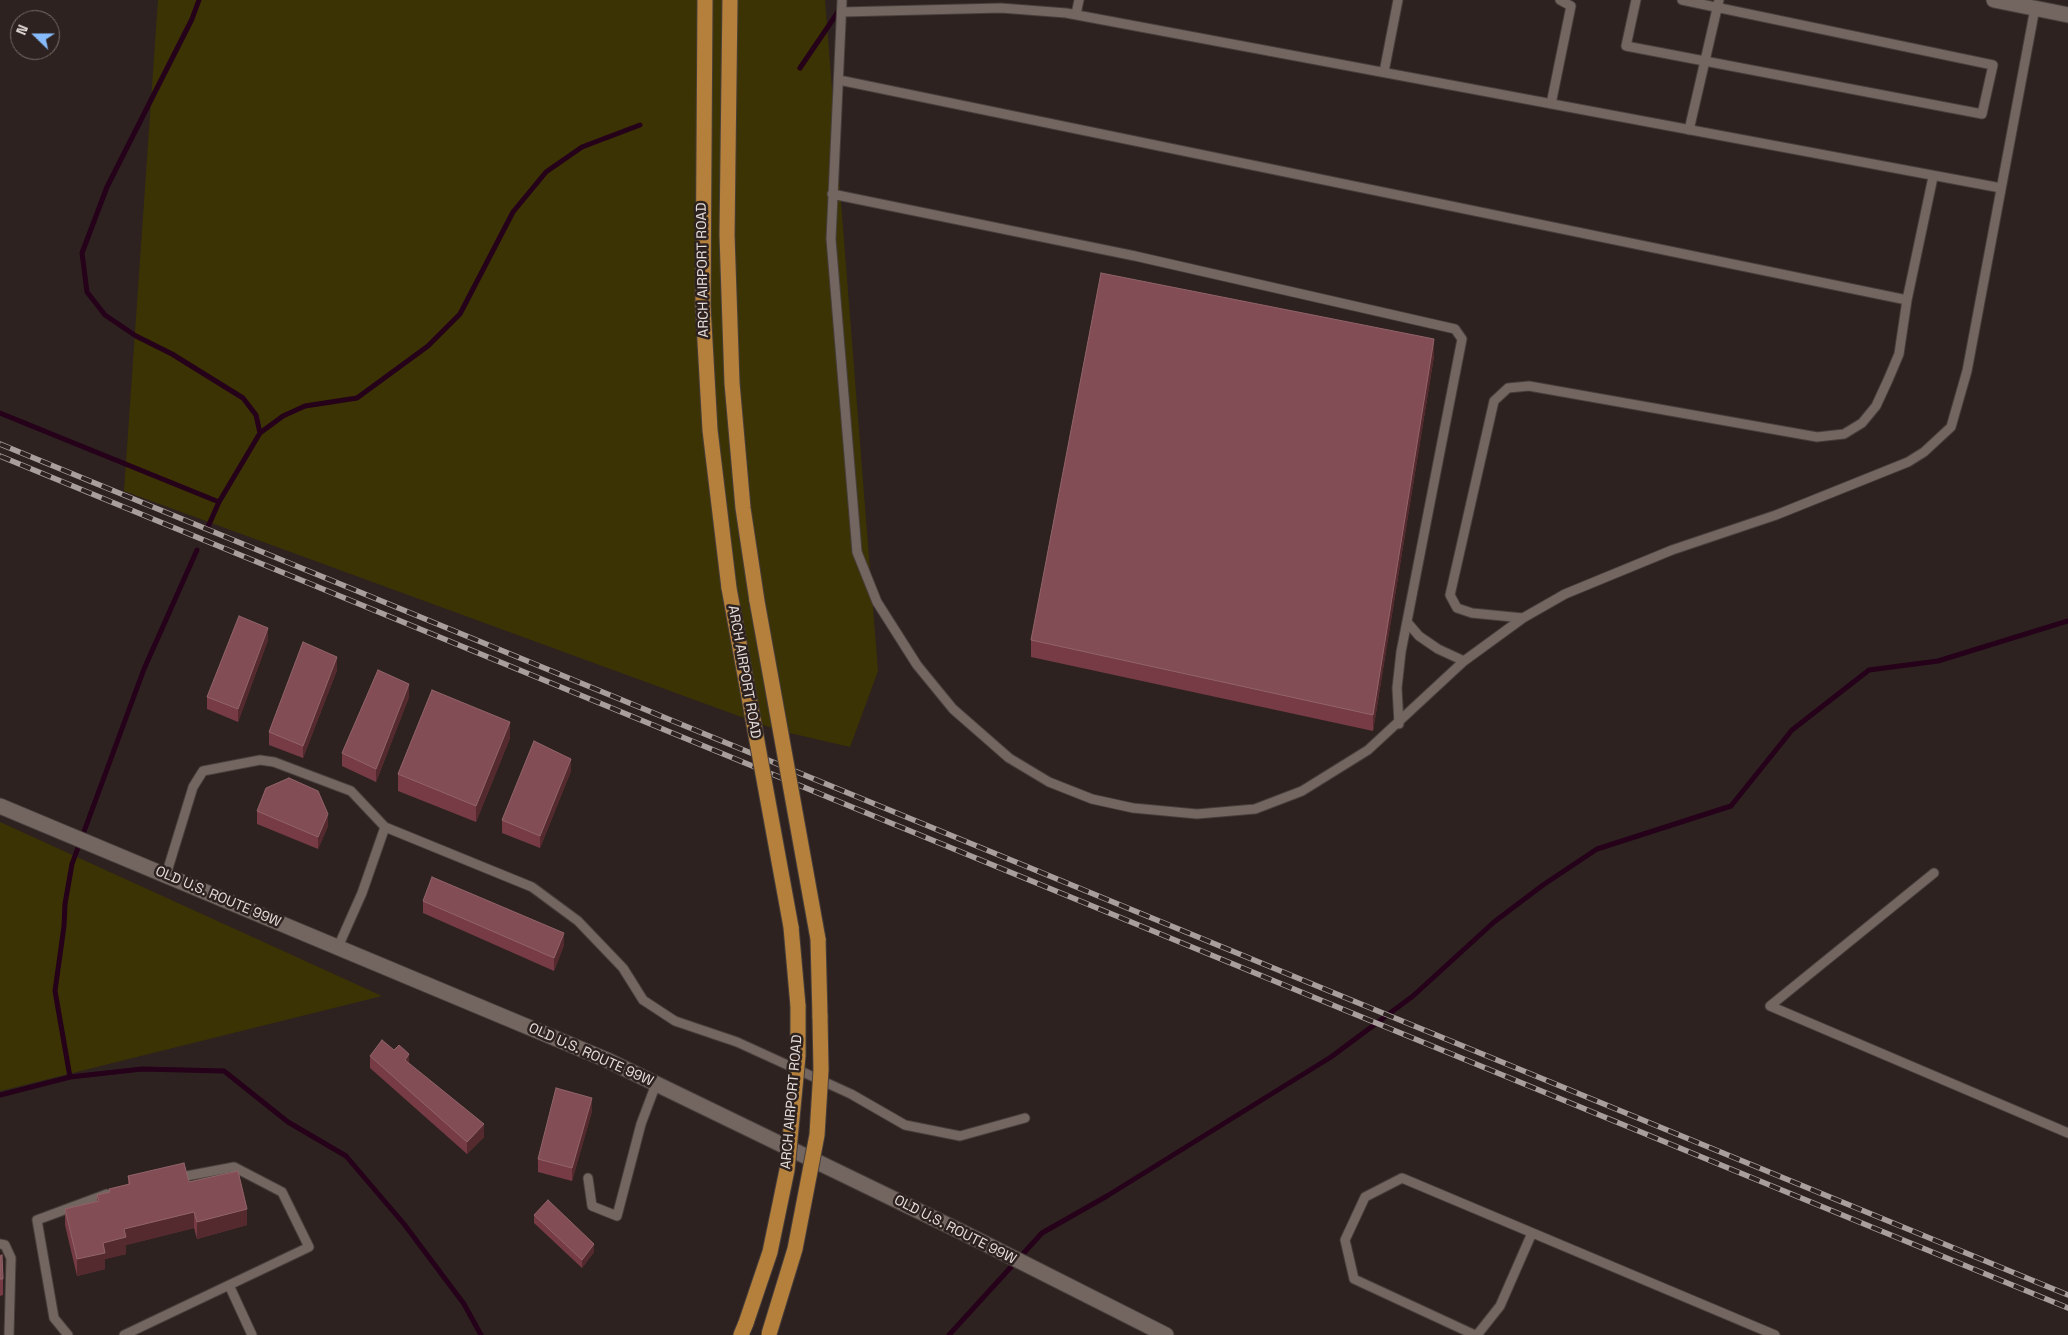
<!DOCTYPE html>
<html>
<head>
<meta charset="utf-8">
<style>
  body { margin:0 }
  #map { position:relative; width:2068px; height:1335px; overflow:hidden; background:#2d221f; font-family:"Space Grotesk",sans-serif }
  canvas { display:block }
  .north { position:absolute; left:10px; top:10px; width:50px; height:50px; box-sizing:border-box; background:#2d221f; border:1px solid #776d6a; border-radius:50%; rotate:292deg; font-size:14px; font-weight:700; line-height:20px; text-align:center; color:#e6dedb }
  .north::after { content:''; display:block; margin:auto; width:18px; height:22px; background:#88bbfc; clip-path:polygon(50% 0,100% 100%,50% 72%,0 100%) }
</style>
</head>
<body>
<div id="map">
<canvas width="2068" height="1335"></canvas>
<div class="north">N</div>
</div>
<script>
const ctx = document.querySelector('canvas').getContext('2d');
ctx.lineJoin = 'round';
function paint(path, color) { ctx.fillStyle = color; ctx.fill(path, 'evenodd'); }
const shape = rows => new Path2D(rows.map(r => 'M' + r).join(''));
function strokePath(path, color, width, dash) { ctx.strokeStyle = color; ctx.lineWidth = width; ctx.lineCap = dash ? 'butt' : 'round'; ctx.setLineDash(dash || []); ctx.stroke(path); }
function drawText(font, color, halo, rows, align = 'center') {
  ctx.font = font + ' "Space Grotesk",sans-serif'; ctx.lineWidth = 5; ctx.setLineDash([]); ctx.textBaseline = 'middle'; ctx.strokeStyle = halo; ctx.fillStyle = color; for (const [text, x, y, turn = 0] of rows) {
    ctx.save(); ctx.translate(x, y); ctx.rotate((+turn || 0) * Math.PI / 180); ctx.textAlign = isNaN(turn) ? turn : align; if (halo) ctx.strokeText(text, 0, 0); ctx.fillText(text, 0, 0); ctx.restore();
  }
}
paint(shape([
  [158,0,825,0,878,671,850,747,777,730,124,491],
  [0,822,382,996,0,1091]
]), '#3b3304');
strokePath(shape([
  [199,0,192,19,107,187,82,253,87,292,105,315,136,336,172,354,243,398,256,415,260,433],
  [800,68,840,9],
  [0,413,219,502],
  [207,529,219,502,260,433,283,416,305,406,357,398,428,346,460,314,513,212,546,172,582,147,640,125],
  [70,1077,55,991,64,926,65,904,72,864,144,669,197,550],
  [0,1095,70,1077,142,1069,224,1071,288,1122,346,1156,404,1224,464,1304,481,1335],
  [949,1335,1042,1233,1107,1196,1331,1057,1413,996,1494,922,1543,885,1597,849,1731,806,1792,730,1869,670,1938,661,2068,621]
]), '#25011a', 5);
const lane = shape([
  [842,0,831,239,857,552,877,602,917,665,953,709,1009,758,1049,782,1092,799,1133,808,1197,814,1255,809,1302,791,1368,750,1464,661,1523,618,1565,594,1672,550,1776,515,1908,462,1924,452,1951,427,1967,371,2035,8],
  [1636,0,1626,46,1982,114,1993,65,1682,0],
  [842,12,1001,8,1066,13,2001,188],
  [1076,14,1079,0],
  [1384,72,1398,0],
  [839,80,1907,300,1933,177],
  [1551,104,1571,6,1560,0],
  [1689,130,1719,0],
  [832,194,1135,256,1455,329,1462,339,1401,652,1397,688,1399,724],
  [1523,618,1472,613,1457,608,1450,595,1494,401,1508,388,1529,386,1817,437,1844,434,1862,423,1876,406,1888,380,1899,354,1907,300],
  [1407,622,1419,636,1438,649,1464,661],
  [1934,873,1770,1006,2068,1133],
  [166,875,193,787,203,771,260,760,274,762,351,791,385,827,532,887,578,921,623,968,643,1000,675,1021,737,1042,851,1094,905,1125,960,1136,1025,1118],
  [338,947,362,893,385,827],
  [588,1178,592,1206,617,1216,641,1124,656,1084],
  [0,1244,5,1245,11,1258,9,1335],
  [229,1285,252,1335],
  [68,1335,54,1318,37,1220,107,1194],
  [124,1335,309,1247,282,1192,234,1167,176,1178],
  [1475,1335,1354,1279,1345,1240,1365,1197,1402,1178,1775,1335],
  [1477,1335,1500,1306,1532,1233]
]);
const secondary = shape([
  [1994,0,2068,15],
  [0,806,607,1060,966,1234,1166,1335]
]);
const primary = shape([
  [705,0,703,306,710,430,729,588],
  [730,0,727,235,732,383,743,508,757,601],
  [791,927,798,1006],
  [818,939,820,1017],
  [741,1335,746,1323]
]);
strokePath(lane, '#473e3b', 11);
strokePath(secondary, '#473e3b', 17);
strokePath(primary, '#473e3b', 17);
strokePath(lane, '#736661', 9);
strokePath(secondary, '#736661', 15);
strokePath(primary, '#b4803b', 15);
const rail = shape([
  [0,444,2068,1295],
  [0,456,2068,1308]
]);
strokePath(rail, '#a89f9c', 5.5);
strokePath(rail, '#2d221f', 4, [11]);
const primaryBridge = shape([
  [729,588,791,927],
  [757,601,818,939],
  [746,1323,770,1252,787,1170,798,1056,798,1006],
  [769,1334,795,1249,817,1135,821,1070,820,1017]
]);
strokePath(primaryBridge, '#473e3b', 17, []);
strokePath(primaryBridge, '#b4803b', 15);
paint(shape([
  [1434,356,1373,731,1031,657,1031,640],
  [268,640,238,722,207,709,207,697],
  [337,670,303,758,269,745,269,732],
  [409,697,376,782,342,766,342,753],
  [510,738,476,822,398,791,398,774],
  [571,771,540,848,502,833,502,820],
  [257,811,328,826,318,849,257,824],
  [423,901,564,945,554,971,423,913],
  [370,1056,409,1063,484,1137,467,1154,370,1068],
  [592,1111,572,1181,538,1172,538,1159],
  [128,1176,189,1182,247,1225,197,1239,194,1228,126,1245,126,1254,105,1259,105,1269,77,1276,65,1225,65,1209,97,1201,97,1195,109,1192,109,1189,128,1184],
  [534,1215,594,1252,582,1268,534,1223],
  [0,1256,3,1279,3,1295,0,1296]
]), '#763b45');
paint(shape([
  [1434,339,1434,356,1373,731,1373,715],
  [268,628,268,640,238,722,238,709],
  [337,657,337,670,303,758,303,746],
  [409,684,409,697,376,782,376,769],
  [510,722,510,738,476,822,476,806],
  [571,759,571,771,540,848,540,836],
  [328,814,328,826,318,849,318,837],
  [564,933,564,945,554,971,554,958],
  [409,1054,409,1067,405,1060],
  [592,1098,592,1111,572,1181,572,1168],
  [484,1124,484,1137,467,1154,467,1142],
  [247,1209,247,1225,197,1239,197,1222],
  [194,1212,194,1228,126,1245,126,1254,105,1259,105,1269,77,1276,77,1259,124,1229],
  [594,1244,594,1252,582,1268,582,1260]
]), '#542a2f');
const building = shape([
  [1101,273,1434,339,1373,715,1031,640,1101,273],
  [239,616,268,628,238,709,207,697,239,616],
  [303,642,337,657,303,746,269,732,303,642],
  [378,670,409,684,376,769,342,753,378,670],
  [432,690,510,722,476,806,398,774,432,690],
  [534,741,571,759,540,836,502,820,534,741],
  [289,778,318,791,328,814,318,837,257,811,266,788,289,778],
  [432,877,564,933,554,958,423,901,432,877],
  [382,1040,394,1050,399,1045,409,1054,405,1060,484,1124,467,1142,370,1056,382,1040],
  [556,1088,592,1098,572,1168,538,1159,556,1088],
  [184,1163,189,1182,238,1171,247,1209,197,1222,194,1212,124,1229,126,1237,103,1243,105,1253,77,1259,65,1209,99,1201,97,1195,110,1192,109,1189,130,1184,128,1176,184,1163],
  [548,1200,594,1244,582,1260,534,1215,548,1200],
  [2,1255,3,1279,0,1279,0,1256,2,1255]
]);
paint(building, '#824d55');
strokePath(building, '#92646a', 1);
drawText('14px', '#e6dedb', '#2d221f', [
  ["ARCH AIRPORT ROAD",703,270,-91],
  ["ARCH AIRPORT ROAD",744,672,80],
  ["OLD U.S. ROUTE 99W",218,897,23],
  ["OLD U.S. ROUTE 99W",591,1055,24],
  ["ARCH AIRPORT ROAD",792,1102,-85],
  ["OLD U.S. ROUTE 99W",955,1230,27]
]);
</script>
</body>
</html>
